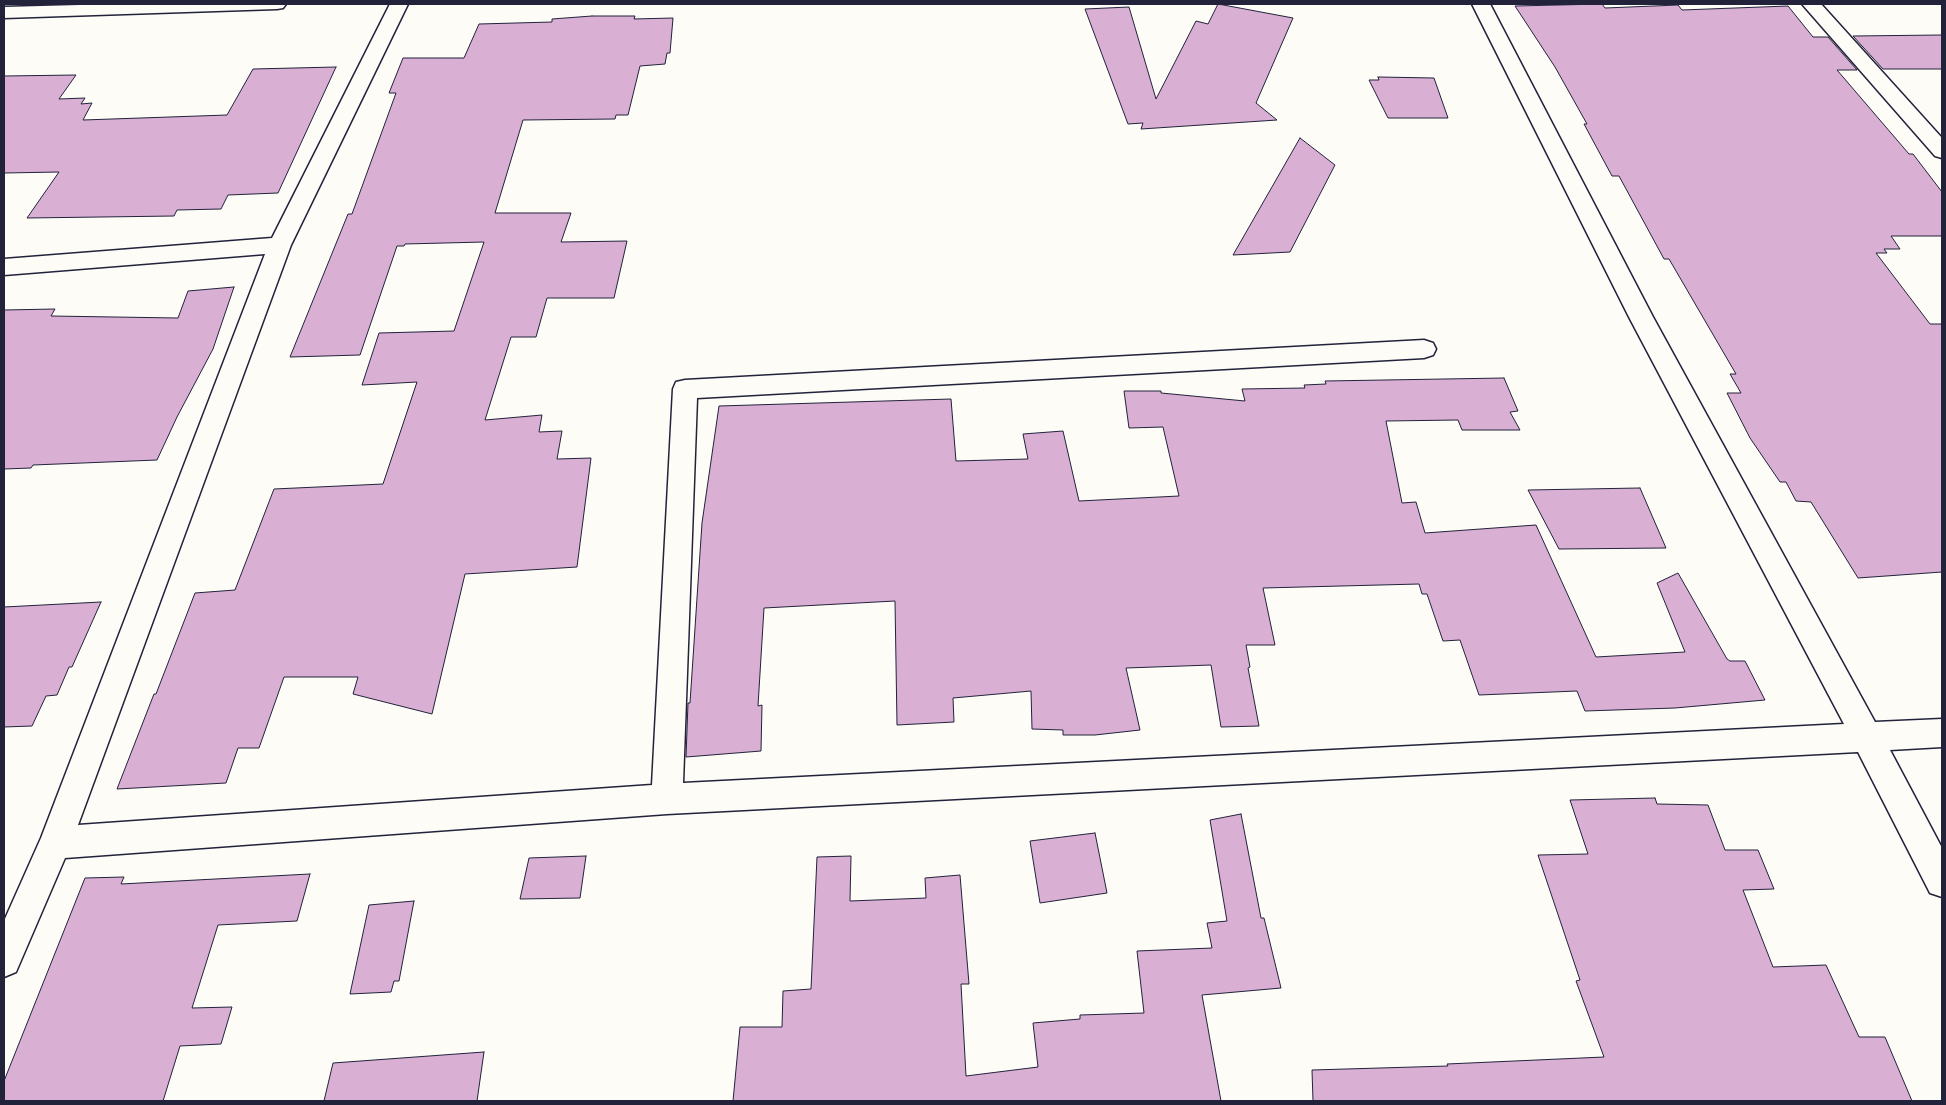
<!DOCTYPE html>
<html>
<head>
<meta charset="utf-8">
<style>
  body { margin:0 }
  #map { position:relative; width:1946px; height:1105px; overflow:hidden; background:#fdfcf7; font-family:"Balsamiq Sans",sans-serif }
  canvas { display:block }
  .frame { position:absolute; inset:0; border:5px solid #22223b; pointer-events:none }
</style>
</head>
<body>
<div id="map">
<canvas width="1946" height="1105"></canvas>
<div class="frame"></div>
</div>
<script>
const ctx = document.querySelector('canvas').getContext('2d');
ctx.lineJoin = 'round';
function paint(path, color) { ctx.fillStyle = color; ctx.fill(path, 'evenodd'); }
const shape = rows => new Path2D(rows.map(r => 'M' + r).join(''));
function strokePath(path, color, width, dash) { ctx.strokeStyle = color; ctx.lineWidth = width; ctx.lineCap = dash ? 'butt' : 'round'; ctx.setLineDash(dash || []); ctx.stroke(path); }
const building = shape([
  [1218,4,1293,18,1256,103,1277,120,1141,129,1143,123,1128,124,1085,9,1129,7,1156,99,1196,21,1208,24,1218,4],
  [1602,4,1605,8,1678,5,1682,10,1788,6,1813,37,1828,37,1857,70,1837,70,1909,154,1913,154,1942,192,1942,236,1891,236,1900,249,1884,249,1887,253,1876,253,1930,324,1942,324,1942,572,1858,578,1811,502,1796,501,1786,482,1780,482,1750,438,1727,393,1741,393,1730,374,1736,374,1669,259,1664,259,1619,176,1612,176,1584,124,1587,124,1555,67,1515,6,1602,4],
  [592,16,635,16,634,19,673,18,670,53,667,53,665,64,640,66,628,115,616,115,615,119,523,120,495,213,571,213,561,242,627,241,614,298,547,298,536,337,511,337,485,420,542,415,539,432,562,431,557,459,591,458,577,567,465,574,432,714,353,694,358,677,284,677,259,748,238,748,226,783,117,789,154,694,156,694,195,593,235,590,274,489,383,484,417,382,362,385,379,333,454,331,484,242,405,244,404,246,397,246,360,355,290,357,348,214,352,214,396,93,389,93,403,58,464,58,479,24,552,22,552,19,592,16],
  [1942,35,1942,69,1883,69,1853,36,1942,35],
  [336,67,278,193,228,195,221,209,177,210,174,216,27,218,59,172,4,173,4,76,76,75,59,99,85,98,81,104,92,103,83,120,227,115,253,69,336,67],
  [1378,77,1434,78,1448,118,1388,118,1369,80,1379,80,1378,77],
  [1300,138,1335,165,1290,252,1233,255,1300,138],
  [234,287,213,349,177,417,157,460,33,465,31,468,4,469,4,310,55,309,51,316,178,318,188,291,234,287],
  [1504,378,1518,411,1510,412,1520,430,1462,430,1458,420,1386,421,1402,503,1416,502,1425,533,1536,525,1596,657,1685,652,1657,583,1678,573,1727,659,1730,661,1745,661,1765,700,1675,708,1585,711,1577,691,1479,695,1460,640,1443,641,1427,594,1422,594,1419,584,1263,588,1275,645,1246,645,1250,667,1248,668,1259,726,1221,727,1211,665,1126,668,1140,730,1095,735,1063,735,1063,730,1032,729,1031,691,953,698,954,722,897,725,895,601,764,608,758,706,762,705,761,751,686,757,688,703,690,703,702,523,719,406,951,399,956,461,1028,459,1023,434,1063,431,1079,501,1179,496,1163,427,1129,428,1124,391,1161,391,1161,393,1245,401,1242,389,1305,388,1304,385,1326,384,1325,381,1504,378],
  [1640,488,1666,548,1559,549,1528,490,1640,488],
  [101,602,72,667,69,667,57,695,46,696,32,726,4,727,4,607,101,602],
  [1655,798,1657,804,1708,805,1725,850,1758,850,1774,889,1743,890,1773,967,1826,965,1859,1037,1885,1037,1912,1101,1313,1101,1312,1070,1448,1066,1447,1064,1604,1057,1576,981,1580,980,1538,855,1588,854,1570,800,1655,798],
  [1241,814,1261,918,1264,918,1281,988,1202,995,1221,1101,733,1101,740,1027,782,1027,783,991,811,989,817,857,851,856,850,901,926,898,925,878,960,875,969,984,961,984,966,1076,1038,1067,1033,1023,1080,1019,1080,1015,1144,1013,1137,951,1212,948,1207,923,1227,921,1210,820,1241,814],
  [1095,833,1107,893,1040,903,1030,841,1095,833],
  [586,856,580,898,520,899,529,858,586,856],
  [310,874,297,921,218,925,192,1008,232,1007,221,1044,180,1046,163,1101,4,1101,4,1081,85,878,124,877,121,884,310,874],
  [414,901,399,981,394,981,391,992,350,994,369,905,414,901],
  [484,1052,477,1101,324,1101,333,1063,484,1052]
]);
paint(building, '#d9afd4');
strokePath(building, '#22223b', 1);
const minor = shape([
  [117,4,286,4,283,8,277,9,4,18,4,7,117,4],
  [390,4,408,4,291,245,78,825,652,785,673,389,676,382,685,380,1424,340,1433,343,1436,349,1433,355,1424,358,697,398,683,783,1844,724,1629,317,1472,4,1490,4,1653,317,1875,722,1942,719,1942,747,1890,750,1942,848,1942,897,1930,893,1858,752,667,814,65,858,16,972,4,977,4,921,41,838,265,254,4,275,4,259,272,238,390,4],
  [1802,4,1821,4,1942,138,1942,158,1935,156,1802,4]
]);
strokePath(minor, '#22223b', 3);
paint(minor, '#fdfcf7');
</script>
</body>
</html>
